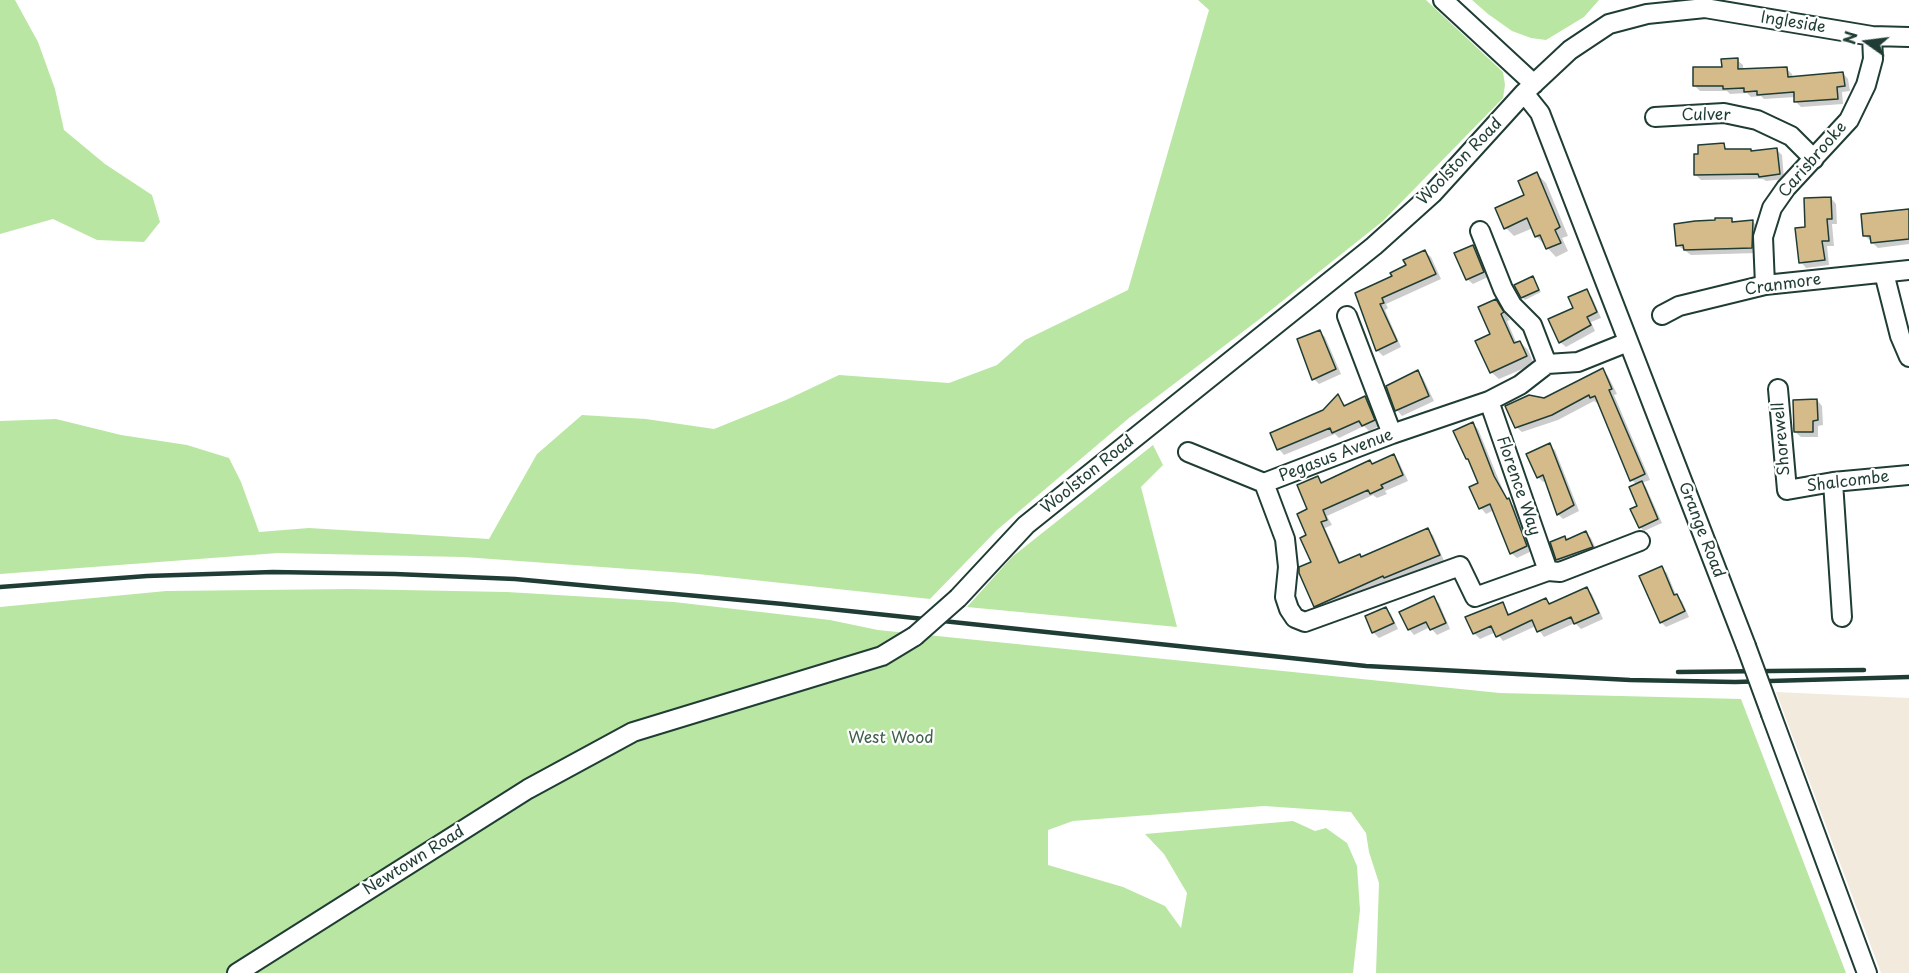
<!DOCTYPE html>
<html>
<head>
<meta charset="utf-8">
<style>
  body { margin:0 }
  #map { position:relative; width:1909px; height:973px; overflow:hidden; background:#fff; font-family:"Playpen Sans",sans-serif }
  canvas { display:block }
  .north { position:absolute; left:1837px; top:12px; width:60px; height:60px; -webkit-text-stroke:4px #fff; paint-order:stroke; rotate:284deg; font-size:16px; font-weight:700; line-height:24px; text-align:center; color:#1f3d34 }
  .north::after { content:''; display:block; margin:auto; width:21px; height:27px; background:#1f3d34; clip-path:polygon(50% 0,100% 100%,50% 72%,0 100%) }
</style>
</head>
<body>
<div id="map">
<canvas width="1909" height="973"></canvas>
<div class="north">N</div>
</div>
<script>
const ctx = document.querySelector('canvas').getContext('2d');
ctx.lineJoin = 'round';
function paint(path, color) { ctx.fillStyle = color; ctx.fill(path, 'evenodd'); }
const shape = rows => new Path2D(rows.map(r => 'M' + r).join(''));
function strokePath(path, color, width, dash) { ctx.strokeStyle = color; ctx.lineWidth = width; ctx.lineCap = dash ? 'butt' : 'round'; ctx.setLineDash(dash || []); ctx.stroke(path); }
function drawText(font, color, halo, rows, align = 'center') {
  ctx.font = font + ' "Playpen Sans",sans-serif'; ctx.lineWidth = 4.5; ctx.setLineDash([]); ctx.textBaseline = 'middle'; ctx.strokeStyle = halo; ctx.fillStyle = color; for (const [text, x, y, turn = 0] of rows) {
    ctx.save(); ctx.translate(x, y); ctx.rotate((+turn || 0) * Math.PI / 180); ctx.textAlign = isNaN(turn) ? turn : align; if (halo) ctx.strokeText(text, 0, 0); ctx.fillText(text, 0, 0); ctx.restore();
  }
}
paint(shape([
  [1776,692,1909,698,1909,973,1881,973]
]), '#f2eadc');
paint(shape([
  [0,0,15,0,38,42,55,89,64,130,105,164,152,195,160,222,144,242,97,240,53,219,0,234],
  [1198,0,1426,0,1503,72,1505,85,1503,98,1383,221,1261,318,1129,418,997,530,930,599,698,574,464,557,278,553,0,574,0,421,56,419,121,435,187,445,229,458,241,482,259,532,309,528,489,539,537,454,582,415,646,419,714,429,786,400,839,375,949,383,997,365,1025,340,1128,290,1209,10],
  [1472,0,1599,0,1584,17,1546,40,1531,38,1512,31,1488,14],
  [1153,445,1163,465,1141,487,1177,627,967,607,1012,557],
  [350,589,507,592,674,602,830,620,878,630,1500,693,1741,699,1846,973,1376,973,1379,883,1369,852,1366,833,1351,812,1264,806,1073,821,1048,830,1048,865,1123,887,1165,906,1181,928,1187,893,1164,854,1145,834,1293,821,1315,831,1326,828,1347,843,1357,866,1360,910,1353,973,0,973,0,607,166,591]
]), '#bae6a3');
paint(shape([
  [1737,60,1743,65,1743,70,1787,69,1792,74,1793,78,1843,73,1848,79,1850,91,1842,92,1843,104,1801,107,1796,102,1796,97,1764,99,1761,96,1751,97,1747,93,1730,94,1727,91,1700,91,1694,85],
  [1723,145,1729,151,1750,150,1752,152,1776,149,1782,155,1784,179,1766,181,1763,179,1701,180,1695,174],
  [1537,174,1546,183,1568,236,1562,238,1568,251,1556,257,1536,236,1533,228,1514,236,1506,228],
  [1831,198,1836,204,1837,224,1832,224,1834,246,1827,246,1829,265,1806,268,1801,262,1807,229],
  [1909,210,1909,244,1878,248,1864,235],
  [1731,219,1735,223,1752,221,1758,227,1757,253,1691,255,1677,245],
  [1473,247,1478,252,1488,277,1473,284,1467,279],
  [1425,252,1431,257,1441,279,1386,304,1388,308,1385,310,1401,347,1383,356,1377,350,1356,294,1394,277],
  [1533,278,1541,292,1525,300,1522,297],
  [1586,291,1592,297,1601,318,1591,322,1595,331,1566,347,1560,342,1575,309],
  [1496,301,1510,320,1507,321,1517,344,1520,342,1528,350,1534,364,1499,379,1491,372],
  [1319,331,1325,337,1341,374,1319,384,1314,379],
  [1603,370,1608,376,1617,394,1614,395,1650,480,1641,483,1646,487,1662,523,1644,531,1640,527,1637,485,1632,480,1599,402,1597,403,1594,401,1558,420,1522,432,1516,427,1544,399],
  [1418,372,1423,378,1434,401,1402,416,1397,410],
  [1338,396,1346,406,1365,398,1371,403,1379,426,1369,431,1364,426,1339,438,1335,434,1284,455,1279,449,1272,433,1324,412],
  [1817,400,1822,406,1823,425,1818,426,1818,437,1801,437,1795,432],
  [1473,424,1478,429,1500,483,1508,500,1514,506,1532,551,1517,558,1511,553,1494,510,1486,514,1481,508,1471,487,1480,484,1471,463,1467,458],
  [1549,445,1555,450,1579,511,1563,519,1558,514,1546,481,1543,482,1538,477],
  [1394,456,1399,462,1408,481,1385,491,1387,494,1377,498,1373,495,1327,516,1332,525,1325,528,1341,564,1361,558,1427,530,1433,535,1444,561,1390,583,1388,581,1320,611,1315,606,1313,562,1308,536,1309,510,1317,478,1324,484],
  [1586,533,1591,538,1598,553,1563,565,1558,560,1552,543,1565,538,1568,541],
  [1661,568,1667,573,1676,595,1682,601,1689,617,1666,627,1661,622],
  [1587,589,1592,594,1603,619,1581,629,1575,623,1544,637,1536,626,1503,641,1496,632,1480,639,1474,633,1502,604,1511,616,1546,599,1551,604],
  [1433,598,1439,603,1450,629,1437,635,1430,627,1414,635,1409,629],
  [1386,608,1391,614,1398,629,1379,638,1373,632]
]), '#0003');
const building = shape([
  [1738,58,1738,69,1787,67,1788,77,1843,72,1845,86,1837,87,1838,99,1794,102,1794,92,1757,95,1757,91,1744,92,1744,88,1723,89,1723,86,1693,86,1693,67,1722,67,1721,59,1738,58],
  [1724,143,1725,149,1751,149,1751,151,1777,148,1780,174,1759,177,1758,174,1694,175,1694,154,1698,154,1698,145,1724,143],
  [1537,172,1560,227,1555,230,1561,243,1546,249,1540,235,1535,237,1527,218,1504,229,1495,208,1524,195,1518,181,1537,172],
  [1831,197,1832,219,1827,219,1829,241,1822,241,1825,260,1799,263,1795,228,1805,227,1804,198,1831,197],
  [1909,209,1909,239,1871,243,1870,236,1863,236,1861,214,1909,209],
  [1715,218,1732,218,1732,222,1753,220,1752,248,1684,250,1683,245,1676,246,1674,224,1695,221,1715,220,1715,218],
  [1473,245,1484,272,1466,280,1454,253,1473,245],
  [1425,250,1436,274,1382,298,1384,303,1380,304,1397,341,1376,351,1355,293,1392,276,1390,273,1406,265,1403,260,1425,250],
  [1533,276,1539,290,1521,298,1514,285,1533,276],
  [1587,289,1597,312,1587,317,1591,325,1559,343,1548,319,1573,308,1568,297,1587,289],
  [1496,299,1504,312,1501,314,1514,343,1520,341,1527,356,1490,373,1475,341,1490,334,1478,307,1496,299],
  [1320,330,1336,369,1312,380,1297,339,1320,330],
  [1603,368,1612,389,1609,390,1645,474,1630,481,1595,396,1590,398,1589,395,1552,415,1515,428,1505,406,1529,395,1544,398,1603,368],
  [1418,370,1429,396,1395,411,1386,386,1418,370],
  [1338,394,1344,406,1365,396,1375,420,1362,426,1359,421,1332,433,1330,428,1277,450,1270,433,1323,410,1338,394],
  [1817,399,1818,420,1813,421,1813,432,1794,432,1793,400,1817,399],
  [1473,422,1494,476,1507,499,1509,498,1527,546,1510,554,1490,504,1479,509,1469,487,1478,483,1468,459,1466,459,1453,431,1473,422],
  [1550,443,1574,505,1557,515,1543,475,1537,478,1526,454,1550,443],
  [1394,454,1403,475,1381,485,1383,488,1370,494,1368,490,1323,510,1327,520,1321,522,1339,563,1360,554,1361,557,1428,528,1440,555,1384,578,1383,576,1314,607,1299,573,1299,567,1311,562,1300,538,1306,535,1297,514,1307,509,1297,485,1318,476,1321,483,1370,460,1372,464,1394,454],
  [1642,481,1658,519,1639,528,1630,509,1637,506,1629,487,1642,481],
  [1586,531,1593,547,1556,560,1550,542,1565,536,1566,540,1586,531],
  [1662,566,1674,595,1677,594,1685,611,1660,623,1639,576,1662,566],
  [1587,587,1599,613,1574,624,1571,617,1537,632,1532,620,1496,637,1491,626,1473,634,1465,617,1503,602,1508,615,1546,598,1549,604,1587,587],
  [1434,596,1446,623,1430,630,1426,622,1408,630,1399,612,1434,596],
  [1386,607,1394,623,1372,633,1365,616,1386,607]
]);
paint(building, '#d5ba8a');
strokePath(building, '#1f3d34', 1.5);
const minor = shape([
  [1443,0,1534,84],
  [1524,93,1540,113,1746,646],
  [1655,117,1724,113,1757,120,1791,136,1814,159],
  [1480,231,1503,289,1512,305,1532,325,1547,364],
  [1884,273,1900,336,1909,357],
  [1765,285,1763,237,1772,208,1786,188,1849,120,1866,85,1873,59,1872,36],
  [1662,315,1679,306,1765,285,1909,270],
  [1347,316,1392,434],
  [1628,342,1578,362,1547,364,1520,385,1489,401,1392,434,1264,483,1285,539,1288,567,1285,597,1289,609,1295,618,1305,622,1460,566,1475,597,1548,571,1560,572,1640,541],
  [1778,389,1787,490,1833,482,1909,475],
  [1489,401,1548,571],
  [1188,452,1264,483],
  [1833,482,1842,617],
  [958,598,1026,525,1374,246,1433,193,1524,93,1570,50,1609,24,1647,14,1705,8,1872,36,1909,37],
  [1771,714,1867,973],
  [237,973,528,789,633,732,882,656,915,636]
]);
strokePath(minor, '#1f3d34', 22);
strokePath(minor, '#fff', 18);
strokePath(shape([
  [0,587,147,576,273,572,395,574,515,579,783,604,1366,666,1630,680,1735,682,1909,677],
  [1678,672,1864,670]
]), '#1f3d34', 4.5);
const minorBridge = shape([
  [915,636,958,598],
  [1746,646,1771,714]
]);
strokePath(minorBridge, '#1f3d34', 22, []);
strokePath(minorBridge, '#fff', 18);
drawText('16px', '#1f3d34', '#fff', [
  ["Ingleside",1793,23,9],
  ["Culver",1706,116],
  ["Carisbrooke",1813,160,-49],
  ["Woolston Road",1460,162,-46],
  ["Cranmore",1783,285,-8],
  ["Shorewell",1782,439,-95],
  ["Pegasus Avenue",1336,456,-21],
  ["Woolston Road",1088,475,-39],
  ["Shalcombe",1848,482,-7],
  ["Florence Way",1518,486,71],
  ["Grange Road",1701,530,69],
  ["Newtown Road",414,861,-32]
]);
drawText('16px', '#3e5f4a', '#fff', [
  ["West Wood",891,739]
]);
</script>
</body>
</html>
